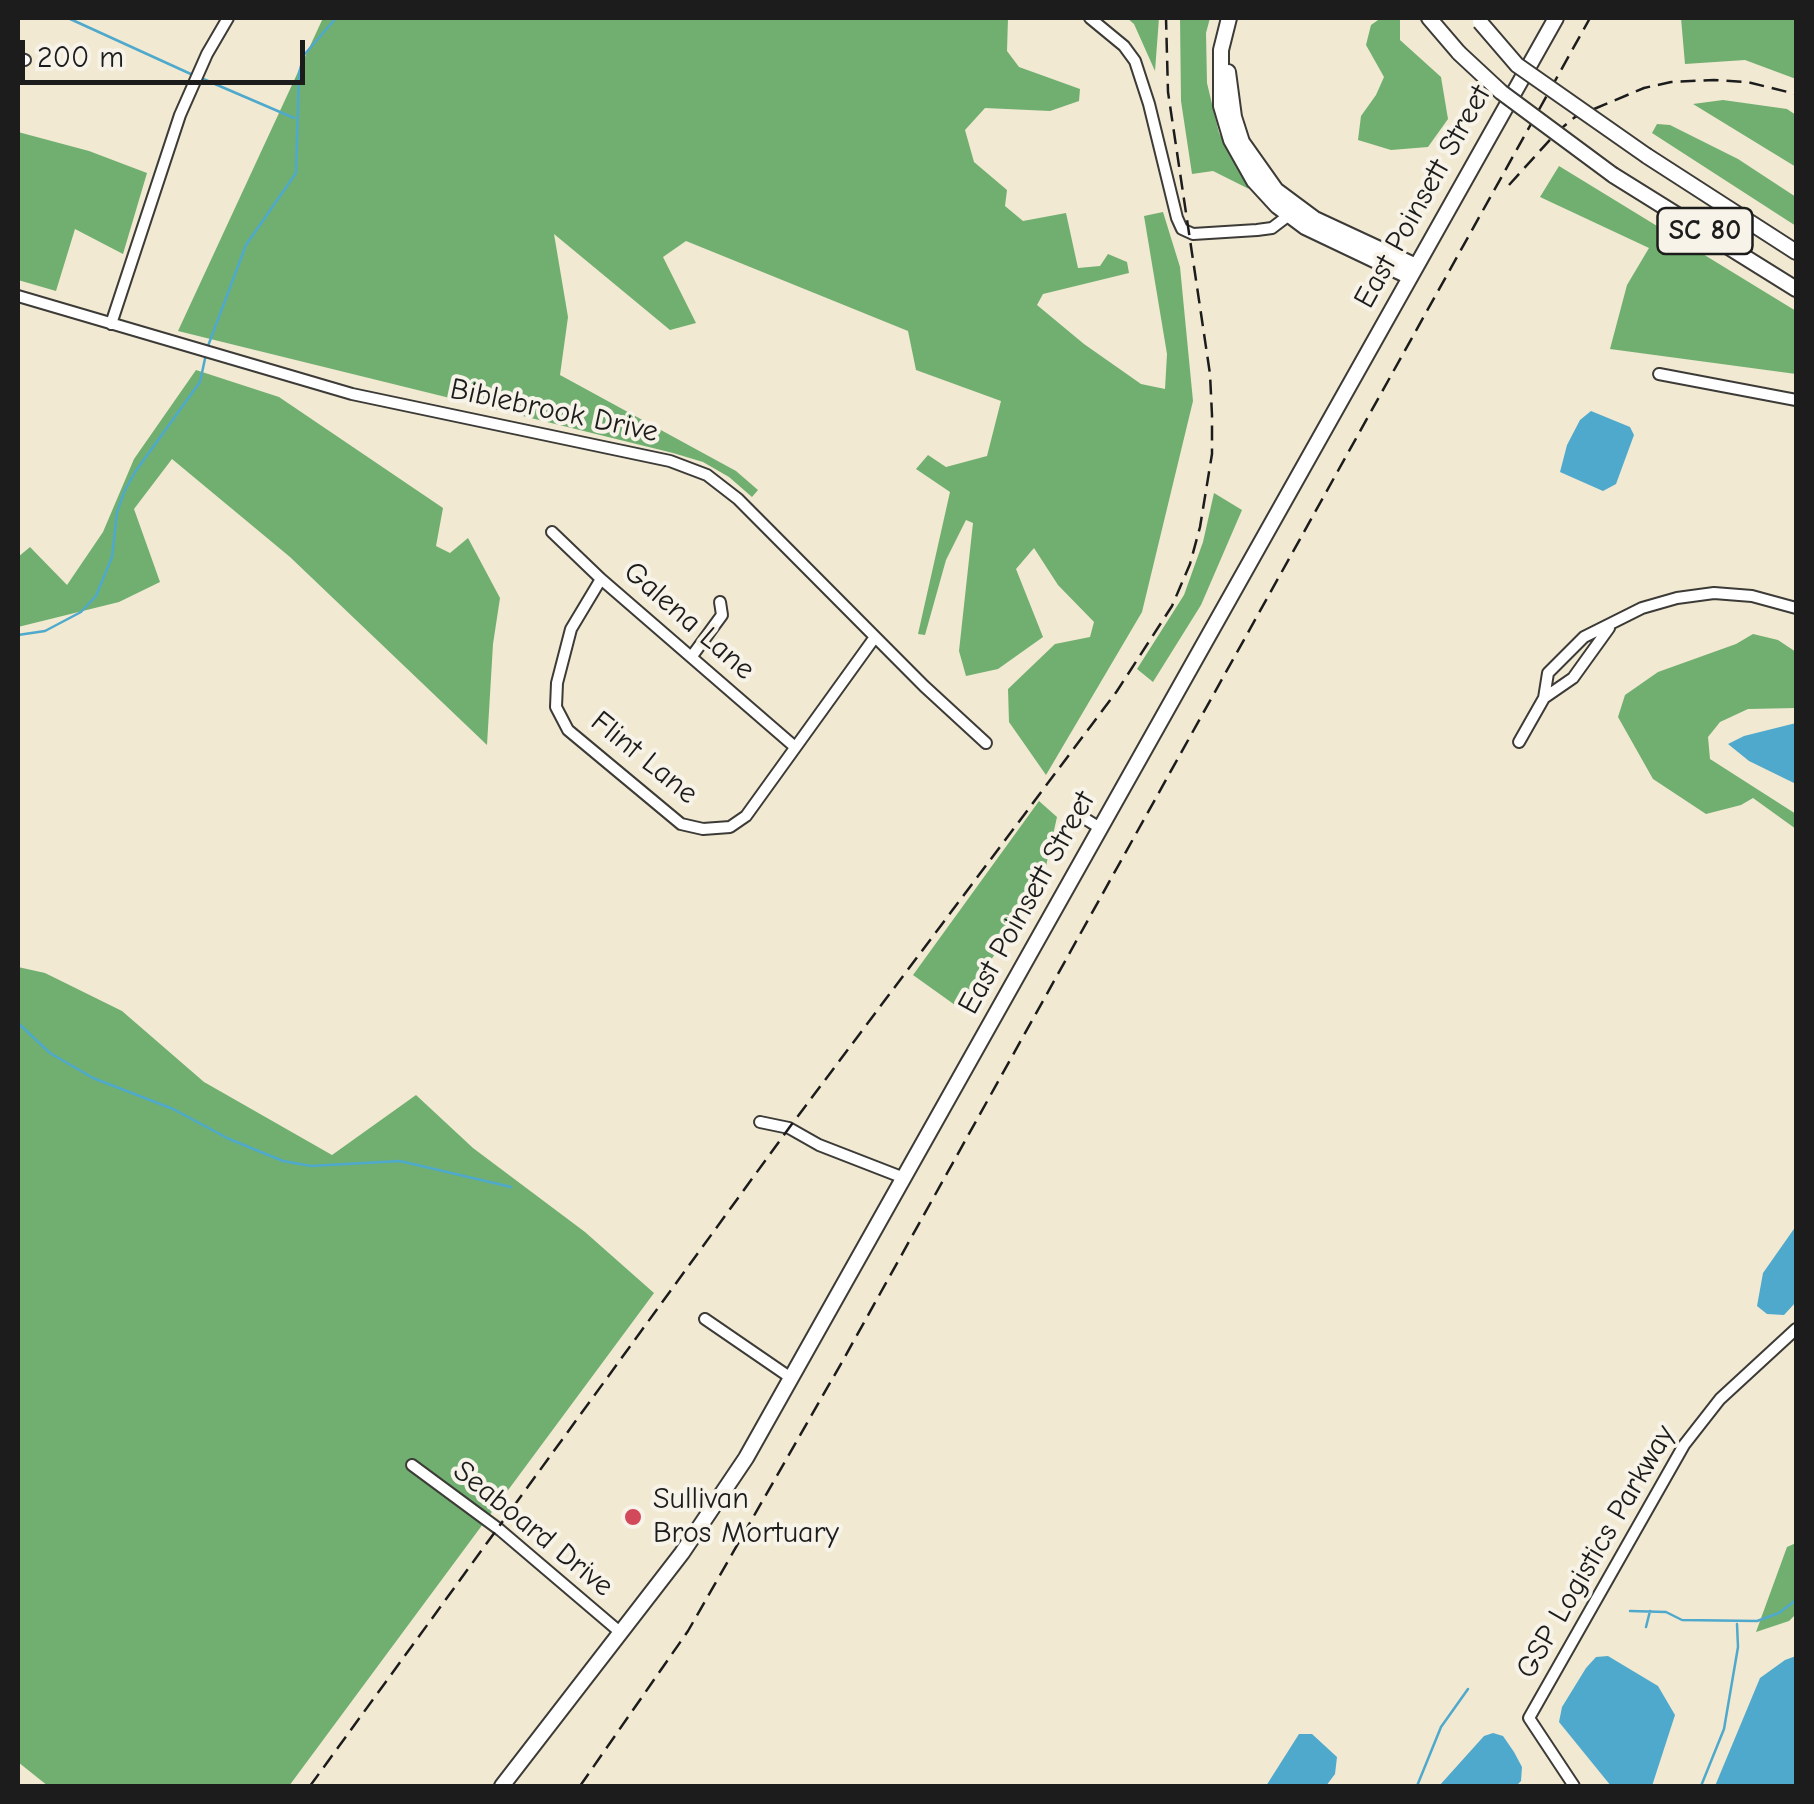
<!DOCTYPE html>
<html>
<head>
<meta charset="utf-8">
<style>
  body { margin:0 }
  #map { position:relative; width:1814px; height:1804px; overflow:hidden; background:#f1e9d2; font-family:"Comic Neue",sans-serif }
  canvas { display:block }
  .frame { position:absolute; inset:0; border:20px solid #1c1c1c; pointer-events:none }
  .scale { position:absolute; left:20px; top:40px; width:285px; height:45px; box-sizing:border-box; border:5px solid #1c1c1c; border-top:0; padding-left:12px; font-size:30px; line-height:35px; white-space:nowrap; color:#1c1c1c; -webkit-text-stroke:8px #f7f3e8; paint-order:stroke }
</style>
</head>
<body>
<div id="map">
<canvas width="1814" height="1804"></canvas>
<div class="frame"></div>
<div class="scale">200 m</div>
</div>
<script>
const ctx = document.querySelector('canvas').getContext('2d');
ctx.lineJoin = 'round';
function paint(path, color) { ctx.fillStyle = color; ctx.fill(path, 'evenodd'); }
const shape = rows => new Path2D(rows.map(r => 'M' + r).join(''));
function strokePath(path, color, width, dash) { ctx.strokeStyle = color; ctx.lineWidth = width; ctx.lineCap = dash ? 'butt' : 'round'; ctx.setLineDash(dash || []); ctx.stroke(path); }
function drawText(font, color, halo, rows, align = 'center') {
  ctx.font = font + ' "Comic Neue",sans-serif'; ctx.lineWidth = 8; ctx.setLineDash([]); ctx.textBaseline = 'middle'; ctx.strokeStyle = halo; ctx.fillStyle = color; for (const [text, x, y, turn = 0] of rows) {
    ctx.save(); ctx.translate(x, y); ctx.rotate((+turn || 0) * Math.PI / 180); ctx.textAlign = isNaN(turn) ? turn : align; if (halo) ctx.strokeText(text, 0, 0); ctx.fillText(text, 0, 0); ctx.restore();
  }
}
paint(shape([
  [323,18,1008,18,1007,51,1019,67,1080,89,1079,101,1050,111,985,108,965,130,974,162,1007,190,1005,206,1023,221,1066,213,1078,268,1100,266,1108,254,1127,262,1129,273,1043,294,1037,305,1084,344,1141,384,1165,389,1167,354,1144,216,1163,212,1180,267,1193,401,1142,612,1046,775,1009,722,1008,689,1055,644,1090,637,1094,622,1058,585,1034,548,1016,569,1043,637,998,669,966,676,959,651,973,523,966,520,946,560,925,635,918,634,950,492,916,469,928,455,946,467,987,456,1001,401,916,370,908,331,686,241,663,257,696,323,670,330,554,234,568,317,560,375,736,471,758,490,752,497,729,477,703,462,673,453,178,331],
  [1127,18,1159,18,1155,71,1134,24],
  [1180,18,1210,18,1206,33,1207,83,1219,133,1249,189,1213,171,1192,174,1181,101],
  [1381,18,1400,18,1400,40,1441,77,1448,119,1428,147,1391,150,1358,140,1361,116,1376,95,1384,77,1366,45,1371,25],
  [1681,18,1796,18,1796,79,1745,60,1685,64],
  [1723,100,1787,109,1796,115,1796,167,1693,104],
  [1657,124,1670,125,1738,159,1796,197,1796,226,1652,133],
  [18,132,89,151,147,173,123,254,75,229,56,291,18,280],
  [1559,166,1796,311,1796,374,1610,349,1627,285,1649,248,1540,197],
  [196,370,279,397,443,508,436,546,450,553,468,538,500,598,493,644,487,745,290,557,172,459,134,509,160,582,119,602,18,627,18,557,30,547,67,585,103,532,134,459],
  [1214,493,1242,510,1201,605,1153,682,1137,669,1184,595,1203,542],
  [1753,634,1778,640,1796,652,1796,708,1748,709,1720,722,1708,737,1710,759,1796,814,1796,829,1753,798,1741,805,1706,814,1653,779,1618,717,1625,695,1658,672,1736,644],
  [1039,801,1057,817,1046,866,962,1010,913,975],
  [18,967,45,973,122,1011,204,1082,332,1155,416,1095,473,1148,585,1232,654,1293,289,1786,48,1786,18,1762],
  [1796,1543,1796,1614,1789,1621,1756,1632,1787,1547]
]), '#70af70');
paint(shape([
  [1591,411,1630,427,1634,435,1616,484,1603,491,1560,472,1567,445,1580,420],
  [1796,723,1796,784,1749,761,1728,744,1744,736],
  [1796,1226,1796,1302,1784,1315,1767,1314,1757,1306,1763,1273],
  [1608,1656,1658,1686,1675,1715,1652,1786,1611,1786,1559,1722,1562,1707,1586,1668,1596,1657],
  [1796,1656,1796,1786,1715,1786,1760,1678,1785,1660],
  [1493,1733,1503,1736,1514,1752,1522,1767,1521,1781,1516,1786,1439,1786,1484,1736],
  [1299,1734,1312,1734,1337,1757,1335,1774,1326,1786,1266,1786]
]), '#4fa9cc');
strokePath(shape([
  [68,18,193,75],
  [201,78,294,118],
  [208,346,246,245,296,173,299,73,304,55,336,18],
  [18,635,45,631,81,612,96,596,112,557,117,512,124,492,135,472,200,382,206,354],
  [18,1023,50,1053,93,1078,173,1109,229,1139,283,1161,311,1166,400,1161,511,1187],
  [1630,1611,1666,1612,1682,1620,1757,1621,1779,1613,1796,1600],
  [1646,1627,1650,1611],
  [1417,1786,1441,1727,1468,1689],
  [1701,1786,1724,1729,1738,1647,1737,1624]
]), '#4fa9cc', 2.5);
const minor = shape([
  [1090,18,1124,46,1135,61,1149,104,1177,218,1182,229,1193,234,1257,230,1272,228,1293,212],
  [18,58,25,60],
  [18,296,352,394,670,461,707,475,738,499,924,686,986,743],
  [111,324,180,115,207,54,228,18],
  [1659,374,1796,400],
  [552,532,601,579,795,747],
  [601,579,571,629,557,683,556,707,568,730,681,824,703,829,730,827,746,816,875,637],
  [692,656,722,615,720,602],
  [1544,698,1573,678,1609,628],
  [1519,742,1544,698,1548,673,1584,637,1642,608,1677,598,1714,593,1752,596,1796,608],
  [1079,815,1100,828],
  [760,1122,789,1128,819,1145,904,1178],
  [705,1319,791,1378],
  [412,1465,500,1530,621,1633],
  [1574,1786,1529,1718,1684,1445,1720,1399,1796,1329]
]);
const major = shape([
  [1229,18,1221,50,1221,106,1231,140,1254,181,1277,206,1305,227,1408,276],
  [1429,18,1459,53],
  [1228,72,1234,117,1242,142,1276,190,1315,219,1414,265],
  [1647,156,1796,252],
  [1613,175,1796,289],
  [502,1786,682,1553,746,1458,1556,18]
]);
strokePath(minor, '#3c3b37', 14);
strokePath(major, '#3c3b37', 18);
strokePath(minor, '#fff', 10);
strokePath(major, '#fff', 14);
strokePath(shape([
  [1509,185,1557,132,1575,117,1644,88,1671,82,1714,80,1747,82,1796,94],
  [310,1786,789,1128,1117,691,1172,606,1190,564,1200,527,1212,454,1212,415,1210,374,1168,92,1166,18],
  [580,1786,688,1631,842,1362,1590,18]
]), '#1c1c1c', 2.5, [15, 8]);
const majorBridge = shape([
  [1480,22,1517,65,1647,156],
  [1459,53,1501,92,1613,175]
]);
strokePath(majorBridge, '#3c3b37', 18, []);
strokePath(majorBridge, '#fff', 14);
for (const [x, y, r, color] of [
  [633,1517,10,"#d1495b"]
]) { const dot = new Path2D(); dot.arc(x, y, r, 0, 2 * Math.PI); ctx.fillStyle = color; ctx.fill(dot); strokePath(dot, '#f7f3e8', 4); }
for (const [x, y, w] of [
  [1705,231,95]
]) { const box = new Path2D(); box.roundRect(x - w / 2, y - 23, w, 46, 8); ctx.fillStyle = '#f7f3e8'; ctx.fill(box); strokePath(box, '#1c1c1c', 2.5); }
drawText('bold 28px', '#1c1c1c', null, [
  ["SC 80",1705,231]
]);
drawText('30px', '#1c1c1c', '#f7f3e8', [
  ["East Poinsett Street",1423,197,-61],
  ["Biblebrook Drive",554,411,12],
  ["Galena Lane",689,621,41],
  ["Flint Lane",644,758,39],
  ["East Poinsett Street",1027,903,-61],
  ["Seaboard Drive",533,1529,39],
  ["GSP Logistics Parkway",1596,1552,-60]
]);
drawText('30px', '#1c1c1c', '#f7f3e8', [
  ["Sullivan",653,1500],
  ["Bros Mortuary",653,1534]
], 'left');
</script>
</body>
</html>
